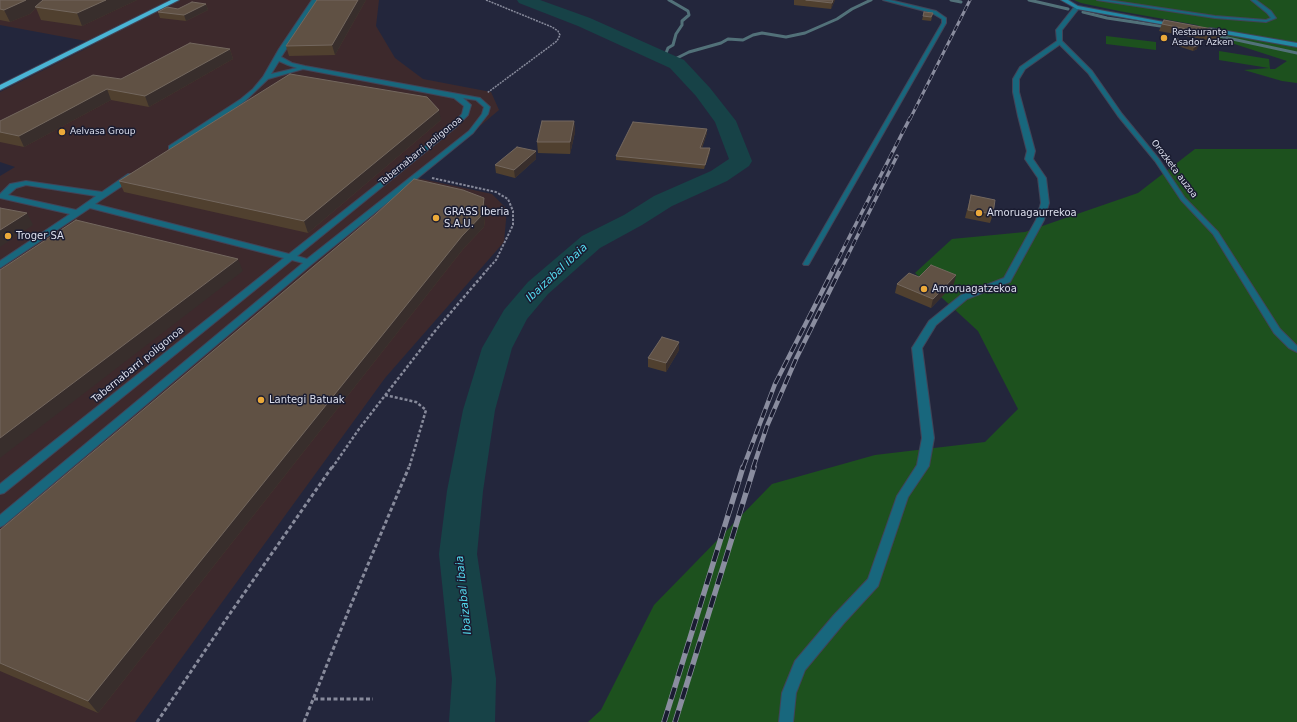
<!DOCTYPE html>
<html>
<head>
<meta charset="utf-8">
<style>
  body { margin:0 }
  canvas { display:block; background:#23263c }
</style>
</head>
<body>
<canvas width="1297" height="722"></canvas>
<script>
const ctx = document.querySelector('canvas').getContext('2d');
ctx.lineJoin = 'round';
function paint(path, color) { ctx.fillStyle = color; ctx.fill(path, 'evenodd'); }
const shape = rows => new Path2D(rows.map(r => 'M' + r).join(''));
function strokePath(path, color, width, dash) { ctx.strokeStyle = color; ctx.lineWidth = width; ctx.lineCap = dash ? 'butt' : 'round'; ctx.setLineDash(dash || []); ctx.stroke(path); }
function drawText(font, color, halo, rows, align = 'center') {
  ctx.font = font + ' "DejaVu Sans",sans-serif'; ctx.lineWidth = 3; ctx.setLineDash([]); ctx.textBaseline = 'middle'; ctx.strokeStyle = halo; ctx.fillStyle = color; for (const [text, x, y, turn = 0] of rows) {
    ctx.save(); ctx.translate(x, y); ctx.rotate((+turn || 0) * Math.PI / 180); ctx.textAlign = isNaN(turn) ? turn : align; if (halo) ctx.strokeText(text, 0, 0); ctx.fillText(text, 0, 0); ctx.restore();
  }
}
paint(shape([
  [0,0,379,0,376,26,395,58,423,79,491,92,499,110,418,178,492,194,507,209,504,242,385,378,135,722,0,722,0,176,15,167,0,162,0,92,97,43,0,25]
]), '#3d292c');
paint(shape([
  [1074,0,1297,0,1297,83,1282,81,1244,70,1269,68,1219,60,1219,51,1269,59,1270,69,1275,69,1287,61,1219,39,1197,25,1119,11,1081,3],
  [1106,36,1156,42,1156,50,1106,44],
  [1195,149,1297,149,1297,722,588,722,601,710,654,605,772,484,875,455,985,442,1018,409,978,331,915,273,952,239,1025,232,1138,193]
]), '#1d511e');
strokePath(shape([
  [951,0,961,2],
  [1029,0,1068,9],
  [1083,12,1107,18,1167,27],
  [1214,35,1297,53],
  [664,58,668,48,673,45,676,34,682,25,682,21,689,15,688,11,669,0],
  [671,61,689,52,721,43,728,39,743,40,753,35,762,33,786,37,805,33,837,19,852,9,871,0]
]), '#527179', 3);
paint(shape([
  [517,0,540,0,590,18,684,60,710,88,736,121,752,161,749,166,727,181,672,206,642,225,600,248,548,294,527,319,512,348,495,410,483,491,477,554,496,679,495,722,449,722,452,679,439,554,447,491,463,410,482,348,504,310,528,282,582,236,624,215,654,196,711,171,729,159,715,122,696,96,670,68,578,26,519,3,517,0]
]), '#174247');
const lane = shape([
  [883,0,890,0,936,11,946,18,946,23,809,264,808,265,804,265,803,264,942,23,942,19,932,13,883,0],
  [1097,0,1108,0,1215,16,1266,20,1271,18,1267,13,1251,0,1256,0,1271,11,1276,18,1266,22,1215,18,1097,0],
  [1058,41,1062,41,1092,71,1122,114,1159,159,1185,198,1218,232,1280,329,1297,346,1297,352,1289,348,1274,333,1213,234,1181,200,1155,161,1118,116,1088,73,1058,43,1058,41]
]);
const street = shape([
  [312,0,318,0,281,57,292,63,305,66,480,98,490,107,488,114,473,133,312,264,4,525,0,527,0,515,303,263,292,260,4,493,0,494,0,484,284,258,90,208,0,268,0,261,70,214,0,198,0,194,10,184,26,181,102,192,128,174,134,174,134,178,95,204,289,254,452,125,462,114,464,106,454,98,303,69,268,79,245,101,175,150,169,150,169,146,241,99,253,89,263,77,279,49,312,0],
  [279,61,288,65,297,68,271,74,279,61],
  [463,98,476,100,484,107,482,114,469,131,307,259,297,256,456,127,468,115,471,105,463,98],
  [26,185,96,196,76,210,8,195,16,188,26,185],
  [1075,6,1080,7,1062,30,1062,43,1025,69,1019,79,1019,92,1035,151,1033,159,1046,178,1049,203,1044,220,1010,282,967,299,936,325,922,348,934,438,929,466,908,497,878,586,844,623,805,670,796,693,793,722,779,722,782,693,795,661,834,615,868,579,897,496,917,465,922,438,912,348,929,321,961,295,1004,278,1036,220,1041,203,1038,178,1025,159,1027,151,1018,116,1013,92,1013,79,1020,67,1057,41,1056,30,1075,6]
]);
const secondary = shape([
  [1061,0,1068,0,1078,6,1180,25,1177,27,1077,9,1061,0],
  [1210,28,1297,43,1297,47,1208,31,1208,29,1210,28]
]);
const highway = shape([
  [171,0,179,0,0,90,0,85,171,0]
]);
strokePath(lane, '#414458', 2);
strokePath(street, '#414458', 2);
strokePath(secondary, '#414458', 2);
strokePath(highway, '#414458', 2);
strokePath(shape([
  [486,0,552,27,558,31,560,35,557,41,487,93]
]), '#878a9b', 1.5, [2, 1]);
strokePath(shape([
  [432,178,496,192,508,199,513,211,513,225,496,260,486,271]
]), '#878a9b', 2, [2.5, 1.5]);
strokePath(shape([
  [385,395,416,402,426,410,409,468],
  [332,468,359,429,435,331,487,270]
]), '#878a9b', 2.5, [3, 2]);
strokePath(shape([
  [314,699,373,699],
  [157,722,229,615,332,467],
  [304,722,348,612,409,467]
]), '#878a9b', 3, [4, 2.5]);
paint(lane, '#18677d');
paint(street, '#18677d');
paint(secondary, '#2387a3');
paint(highway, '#4ab5d5');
const railFar3 = shape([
  [910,119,970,0]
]);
const railFar2 = shape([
  [832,271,910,118],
  [840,271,897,156]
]);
const railFar1 = shape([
  [743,468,775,384,833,270],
  [753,468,767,426,796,359,840,270]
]);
const rail = shape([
  [664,722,743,467],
  [675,722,754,467]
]);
strokePath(railFar3, '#8a8d9f', 3);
strokePath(railFar2, '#8a8d9f', 3.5);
strokePath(railFar1, '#8a8d9f', 4.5);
strokePath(rail, '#8a8d9f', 5.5);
strokePath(railFar3, '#1a1c31', 2, [5.5]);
strokePath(railFar2, '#1a1c31', 2.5, [7]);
strokePath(railFar1, '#1a1c31', 3, [9]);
strokePath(rail, '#1a1c31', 4, [12]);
paint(shape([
  [0,0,137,0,82,26,41,20,36,8,30,14,10,22,0,20],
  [366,0,335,55,289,56,286,46],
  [794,0,835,0,831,9,794,5],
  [206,4,208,10,186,21,160,18,158,12],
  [933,13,931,21,922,20,923,16],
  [1162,24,1223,31,1218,42,1159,31],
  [1177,39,1197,49,1193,51,1172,44,1173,41],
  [230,49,233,59,149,107,111,100,24,147,0,142,0,121,121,79],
  [441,120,308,233,124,192,119,181],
  [574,121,575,132,570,154,538,153,537,142],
  [707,133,702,148,710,148,710,152,704,169,616,160,616,156],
  [536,151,536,159,515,178,496,173,495,165],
  [971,195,993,214,990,223,965,218],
  [486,210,484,227,464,248,98,713,0,671,0,530],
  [919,277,954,284,931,308,895,293,897,284],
  [679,350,666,372,648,367,648,358]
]), '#50402f');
paint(shape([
  [26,0,45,0,35,7,36,8,30,14,10,22,4,10],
  [106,0,137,0,82,26,77,13],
  [358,0,366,0,335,55,332,45],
  [833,0,835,0,831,9,832,3],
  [206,4,208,10,186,21,184,15],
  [1199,45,1197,49,1193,51,1194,47],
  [230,49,233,59,149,107,145,96],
  [107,89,111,100,24,147,19,136],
  [439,110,441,120,308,233,304,221],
  [574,121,575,132,570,154,570,142],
  [707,129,707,133,700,151,700,148],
  [710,148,710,152,704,169,705,165],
  [536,151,536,159,515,178,514,170],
  [484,198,486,210,484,227,464,248,98,713,88,701],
  [27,213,33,225,0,247,0,230],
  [238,259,243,271,0,458,0,438],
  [956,275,954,284,931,308,933,299],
  [679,342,679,350,666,372,666,363]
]), '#382e2c');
const building = shape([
  [0,0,26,0,24,1,4,10,0,9,0,0],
  [43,0,106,0,77,13,35,7,43,0],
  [317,0,358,0,332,45,286,46,317,0],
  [806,0,833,0,832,3,806,0],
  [192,2,206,4,184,15,158,12,167,7,178,9,192,2],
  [924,12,933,13,931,17,923,16,924,12],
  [1164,20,1223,31,1221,36,1162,24,1164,20],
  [1177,39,1199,45,1194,47,1173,41,1177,39],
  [190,43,230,49,145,96,107,89,19,136,0,132,0,121,93,75,121,79,190,43],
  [290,74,427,97,439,110,304,221,119,181,290,74],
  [542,121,574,121,570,142,537,142,542,121],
  [633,122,707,129,700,148,710,148,705,165,616,156,633,122],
  [517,147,536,151,514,170,495,165,517,147],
  [414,179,463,190,484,198,482,215,462,236,88,701,0,663,0,530,376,214,414,179],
  [971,195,995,200,993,214,968,210,971,195],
  [0,208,27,213,0,230,0,208],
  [76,220,238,259,0,438,0,270,76,220],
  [931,265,956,275,933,299,897,284,909,273,919,277,931,265],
  [662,337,679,342,666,363,648,358,662,337]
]);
paint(building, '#605144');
strokePath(building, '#73675e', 1);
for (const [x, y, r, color] of [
  [1164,38,4,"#eba93a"],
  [62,132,4,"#eba93a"],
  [979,213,4,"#eba93a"],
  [436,218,4,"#eba93a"],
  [8,236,4,"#eba93a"],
  [924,289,4,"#eba93a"],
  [261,400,4,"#eba93a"]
]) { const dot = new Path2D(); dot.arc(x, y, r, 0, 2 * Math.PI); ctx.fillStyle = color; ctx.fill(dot); strokePath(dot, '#1a1c31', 1.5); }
drawText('9px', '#dcdfed', '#1a1c31', [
  ["Restaurante",1172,33],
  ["Asador Azken",1172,43],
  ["Aelvasa Group",70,132]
], 'left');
drawText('9px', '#dcdfed', '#1a1c31', [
  ["Tabernabarri poligonoa",421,151,-39],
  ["Orozketa auzoa",1174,169,53]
]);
drawText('10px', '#dcdfed', '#1a1c31', [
  ["GRASS Iberia",444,212],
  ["S.A.U.",444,224],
  ["Amoruagaurrekoa",987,213],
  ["Troger SA",16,236],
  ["Amoruagatzekoa",932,289],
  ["Lantegi Batuak",269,400]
], 'left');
drawText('10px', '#dcdfed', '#1a1c31', [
  ["Tabernabarri poligonoa",138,365,-39]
]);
drawText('italic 11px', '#54dcef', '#1a1c31', [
  ["Ibaizabal ibaia",557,273,-43],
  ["Ibaizabal ibaia",464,595,-96]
]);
</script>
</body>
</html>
